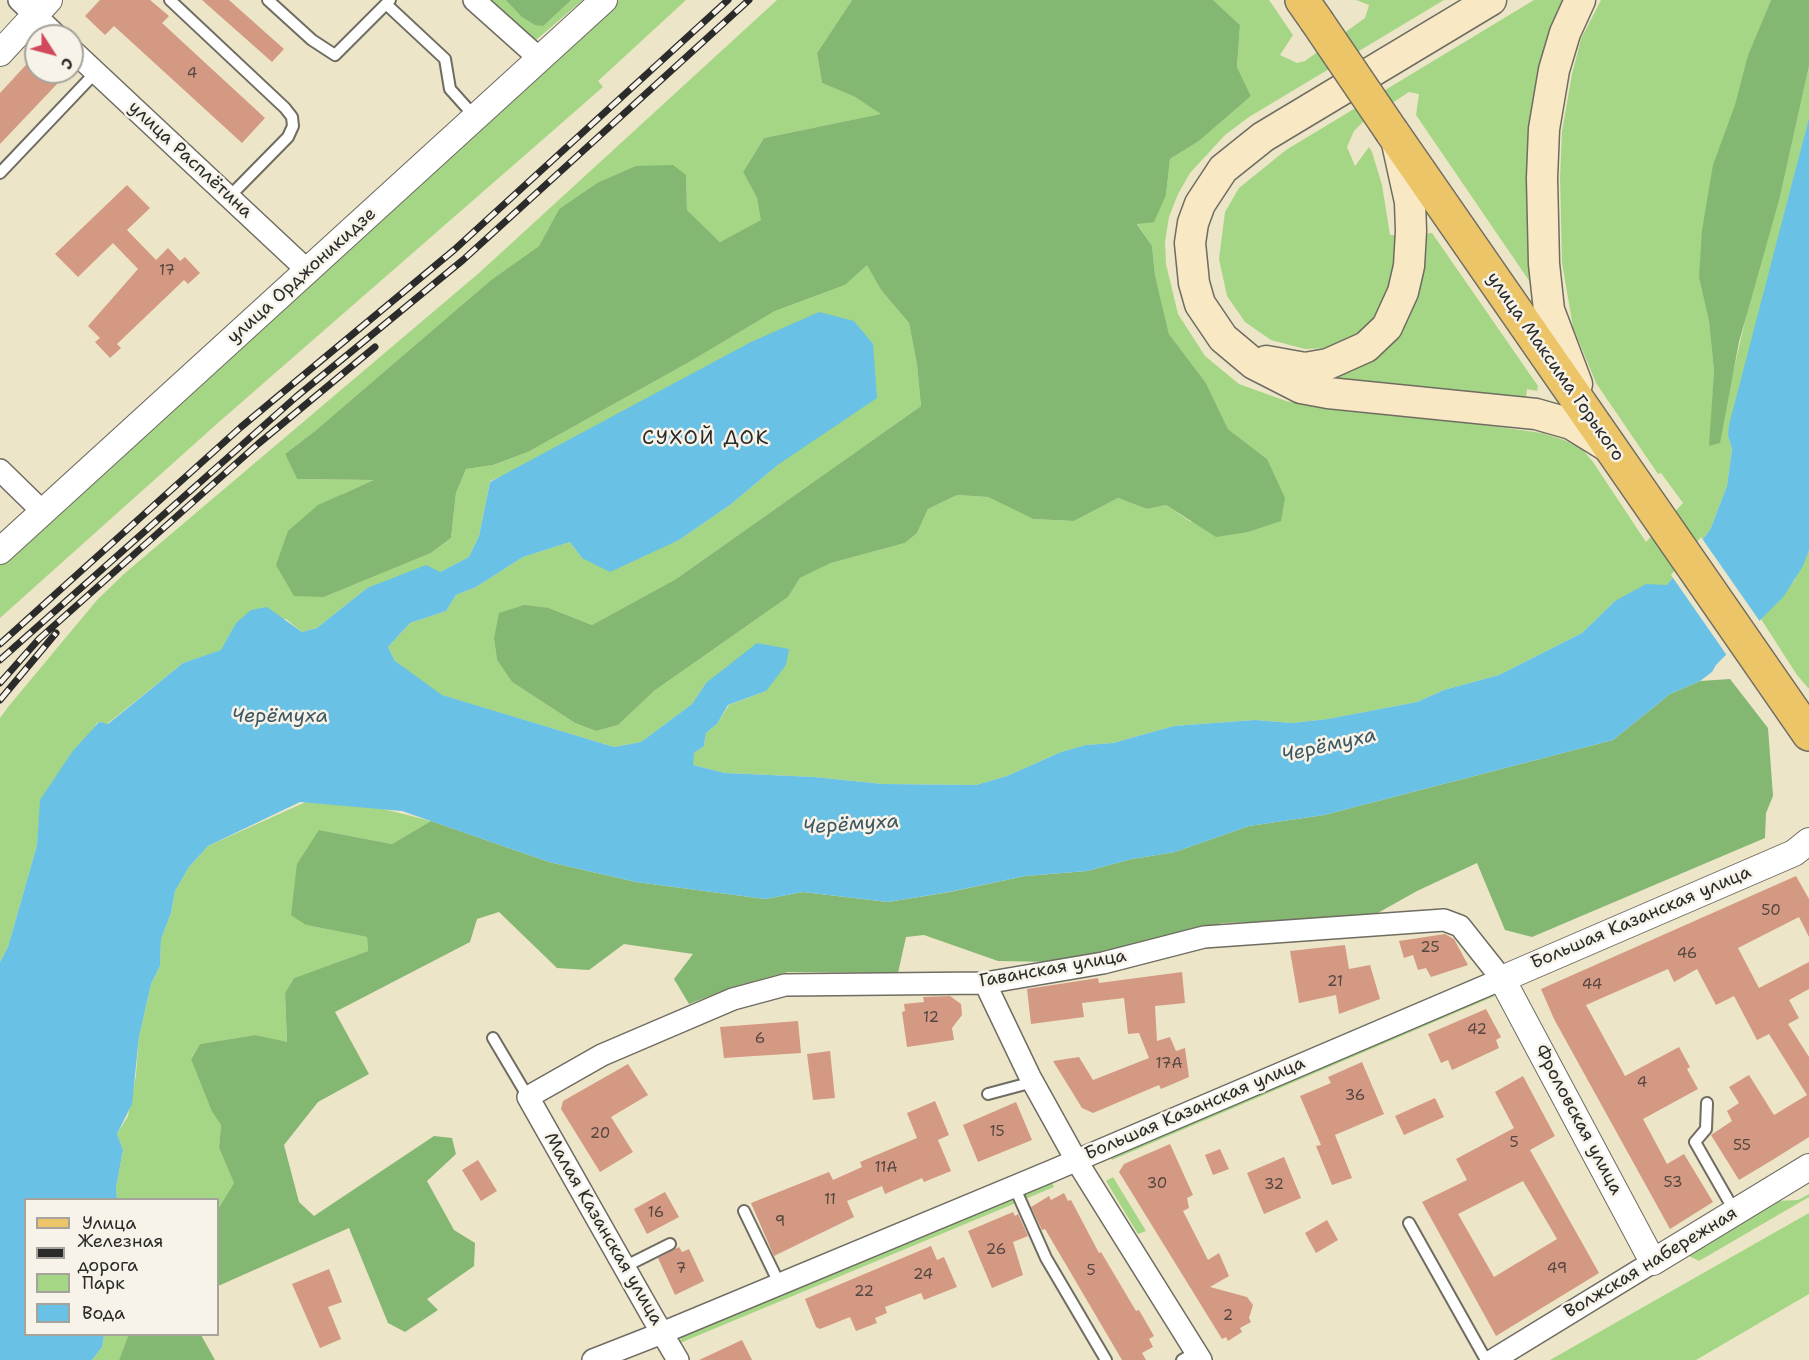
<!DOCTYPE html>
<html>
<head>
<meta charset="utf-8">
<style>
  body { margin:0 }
  #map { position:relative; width:1809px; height:1360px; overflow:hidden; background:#ede5c8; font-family:"Shantell Sans",sans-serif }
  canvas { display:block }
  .legend { position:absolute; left:24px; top:1198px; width:195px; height:138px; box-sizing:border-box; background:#f7f3e8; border:2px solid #a5a39c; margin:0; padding:8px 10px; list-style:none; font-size:18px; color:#2b2b2b }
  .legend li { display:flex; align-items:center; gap:12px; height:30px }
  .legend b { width:30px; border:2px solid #a5a39c }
  .north { position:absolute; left:24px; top:24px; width:60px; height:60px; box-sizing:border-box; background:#f7f3e8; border:2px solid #a5a39c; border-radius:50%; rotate:126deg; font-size:16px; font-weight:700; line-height:24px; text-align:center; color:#2b2b2b }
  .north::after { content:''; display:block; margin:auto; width:21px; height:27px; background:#d1495b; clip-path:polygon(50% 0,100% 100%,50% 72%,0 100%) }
</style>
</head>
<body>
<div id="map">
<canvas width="1809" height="1360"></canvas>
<ul class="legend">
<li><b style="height:8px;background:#edc569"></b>Улица</li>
<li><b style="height:8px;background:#2b2b2b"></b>Железная дорога</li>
<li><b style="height:16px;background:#a5d685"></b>Парк</li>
<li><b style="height:16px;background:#69c1e6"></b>Вода</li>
</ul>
<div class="north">С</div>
</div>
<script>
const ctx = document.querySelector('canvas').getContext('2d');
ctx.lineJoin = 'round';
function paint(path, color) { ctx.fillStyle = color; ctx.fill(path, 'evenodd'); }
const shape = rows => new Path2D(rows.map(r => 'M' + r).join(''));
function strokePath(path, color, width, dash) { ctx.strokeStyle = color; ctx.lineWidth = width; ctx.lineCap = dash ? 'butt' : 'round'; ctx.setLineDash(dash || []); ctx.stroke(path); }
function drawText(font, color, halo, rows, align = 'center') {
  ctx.font = font + ' "Shantell Sans",sans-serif'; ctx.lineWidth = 5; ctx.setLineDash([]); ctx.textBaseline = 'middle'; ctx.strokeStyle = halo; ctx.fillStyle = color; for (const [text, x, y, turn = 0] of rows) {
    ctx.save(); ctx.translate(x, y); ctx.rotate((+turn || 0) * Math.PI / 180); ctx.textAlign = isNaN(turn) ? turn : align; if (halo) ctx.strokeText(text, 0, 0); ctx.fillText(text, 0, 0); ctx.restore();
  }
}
paint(shape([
  [486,0,583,0,536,40],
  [619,0,686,0,598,81,603,87,219,422,0,618,0,562],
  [777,0,852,0,817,53,822,83,855,97,882,114,764,138,743,172,757,198,762,220,720,242,687,210,686,175,597,183,559,209,539,246,491,280,315,431,285,454,297,479,375,480,342,494,324,597,431,553,451,538,456,493,466,469,493,465,528,452,691,361,775,311,845,285,867,264,881,290,909,323,917,365,921,406,676,579,592,625,549,608,494,639,497,660,512,682,575,723,596,731,618,725,654,691,788,597,800,578,831,563,905,543,917,533,928,509,957,495,988,497,1033,519,1074,521,1118,498,1147,509,1166,505,1191,522,1267,459,1228,429,1206,383,1169,334,1155,275,1152,246,1137,223,1166,195,1170,159,1199,141,1251,96,1237,67,1240,25,1213,0,1269,0,1293,35,1280,55,1297,63,1305,61,1365,18,1369,5,1356,0,1444,0,1249,117,1225,135,1190,173,1178,194,1169,217,1165,242,1166,264,1178,314,1205,356,1239,384,1286,401,1325,409,1477,424,1542,433,1564,440,1583,450,1593,462,1646,542,1683,503,1661,473,1658,474,1596,383,1573,327,1562,263,1560,178,1562,131,1572,74,1581,39,1601,0,1771,0,1748,55,1699,278,1709,320,1714,371,1710,446,1730,386,1751,295,1780,197,1809,66,1809,118,1728,436,1732,449,1727,486,1710,530,1667,585,1615,601,1582,633,1499,675,1444,690,1417,702,1329,719,1292,723,1255,720,1174,726,1113,743,1086,745,1061,752,1007,776,976,785,883,784,814,777,725,773,693,765,691,759,694,753,704,746,706,733,717,724,729,705,766,691,706,683,692,704,641,742,614,747,441,695,410,674,395,661,388,647,410,623,446,611,456,595,476,587,523,557,570,542,582,558,679,540,730,505,779,464,507,474,490,481,479,536,469,557,440,572,367,588,317,628,302,632,286,619,236,623,222,650,183,663,107,724,98,722,41,800,37,845,8,947,0,962,0,718,8,707,97,600,125,573,479,273],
  [1534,0,1566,0,1532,285,1416,115,1419,94,1409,92,1364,121,1354,131,1347,147,1355,166,1369,147,1372,152,1382,185,1390,235,1396,235,1396,263,1392,286,1376,319,1357,338,1327,348,1305,349,1271,340,1245,322,1227,296,1219,259,1225,212,1239,188,1286,150],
  [1432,233,1538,386,1537,391,1527,389,1526,398,1327,377,1398,334,1409,315,1417,292,1423,234],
  [1809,550,1809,689,1797,675,1761,619,1794,581],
  [308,801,376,807,431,821,392,844,319,830,306,925,367,937,368,951,294,978,285,993,287,1043,255,1035,200,1044,191,1058,212,1112,221,1125,219,1148,234,1183,218,1209,218,1200,117,1199,116,1188,123,1150,117,1134,128,1116,136,1075,139,1037,151,984,160,966,161,939,171,913,175,891,189,867,208,846],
  [1490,994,1495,996,1112,1160,1109,1153],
  [1113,1177,1146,1231,1138,1234,1106,1181],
  [1050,1178,1054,1187,680,1343,681,1335],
  [1809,1194,1809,1197,1699,1261,1689,1256,1775,1201,1798,1200],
  [1809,1213,1809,1294,1696,1360,1550,1360],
  [104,1335,129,1335,119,1360,92,1360,102,1347]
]), '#a5d685');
paint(shape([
  [506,0,571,0,543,26,535,25,522,17],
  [852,0,1213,0,1240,25,1237,67,1251,96,1199,141,1170,159,1166,195,1154,222,1137,224,1152,246,1155,275,1169,334,1206,383,1228,429,1267,459,1285,498,1281,521,1248,532,1216,537,1166,505,1147,509,1118,498,1074,521,1033,519,988,497,957,495,928,509,917,533,905,543,831,563,800,578,788,597,654,691,618,725,596,731,575,723,512,682,497,660,494,639,499,613,524,605,549,608,592,625,676,579,921,406,917,365,909,323,881,290,867,265,845,285,775,311,691,361,528,452,493,465,466,469,456,493,451,538,431,553,324,597,294,596,276,565,288,531,318,505,374,480,297,479,285,454,315,431,491,280,539,246,559,209,597,183,636,166,673,165,686,175,687,210,720,242,761,220,757,198,743,172,764,138,881,114,855,97,822,83,817,53],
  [1771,0,1809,0,1809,66,1780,197,1739,342,1720,443,1709,446,1714,371,1709,321,1699,278,1702,230,1713,165,1735,105,1748,55],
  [1730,679,1768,728,1773,796,1766,813,1765,838,1532,937,1505,930,1477,863,1417,891,1367,919,1223,923,1059,962,998,961,924,935,906,937,898,973,788,972,733,987,689,1004,674,979,693,954,624,944,589,970,557,968,499,912,477,919,470,942,335,1012,369,1074,318,1102,284,1145,299,1202,314,1216,434,1136,452,1138,456,1154,427,1181,454,1230,475,1243,474,1266,427,1299,438,1310,405,1332,388,1323,349,1228,218,1286,218,1209,234,1183,219,1148,221,1125,212,1112,191,1059,200,1044,255,1035,287,1042,285,993,294,978,368,951,367,937,306,925,291,915,297,864,319,830,392,844,431,821,549,862,636,882,765,899,803,892,888,902,950,892,1025,876,1087,871,1132,859,1175,852,1249,826,1324,815,1613,740,1670,694,1700,681],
  [129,1334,201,1335,215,1360,119,1360]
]), '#84b772');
paint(shape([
  [1809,118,1809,550,1803,566,1784,596,1716,665,1712,672,1700,681,1670,694,1613,740,1324,815,1249,826,1175,852,1132,859,1087,871,1025,876,949,892,888,902,803,892,765,899,636,882,549,862,402,811,300,802,208,846,189,867,175,891,171,913,161,939,160,966,151,984,139,1037,132,1104,117,1134,123,1150,116,1188,117,1199,26,1200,26,1334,104,1335,102,1347,92,1360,0,1360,0,962,8,947,37,845,40,800,72,752,99,722,108,724,183,663,221,650,236,623,251,610,267,607,302,632,317,628,367,588,426,565,440,572,469,557,479,536,490,482,751,342,819,312,854,321,873,344,877,398,779,464,730,505,679,540,610,572,582,558,570,542,523,557,476,587,456,595,446,611,410,623,388,647,395,661,442,695,614,747,641,742,692,704,706,683,757,643,789,649,786,665,766,691,728,705,717,724,706,733,704,746,694,753,693,765,725,773,814,777,883,784,976,785,1007,776,1061,752,1086,745,1113,743,1174,726,1255,720,1292,723,1328,719,1417,702,1444,690,1499,675,1582,633,1615,601,1646,584,1667,585,1710,530,1727,486,1732,449,1728,436,1729,425]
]), '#69c1e6');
paint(shape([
  [1701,537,1761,623,1728,657,1671,575]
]), '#ede5c8');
paint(shape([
  [100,0,150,0,169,16,162,23,265,118,242,143,114,26,105,35,85,16],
  [202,0,229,0,284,49,272,62],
  [36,54,36,72,45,72,57,84,0,144,0,93],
  [127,185,150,208,127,230,156,260,168,248,180,261,185,257,200,273,188,284,184,280,117,344,121,348,110,358,95,342,100,338,88,326,138,269,113,243,78,277,55,254],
  [1796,876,1809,899,1809,937,1799,917,1738,948,1759,988,1809,962,1809,989,1789,1000,1799,1018,1788,1024,1809,1057,1809,1137,1774,1159,1739,1180,1711,1135,1732,1121,1727,1111,1739,1103,1729,1087,1749,1075,1774,1115,1807,1095,1769,1034,1757,1040,1734,996,1716,1005,1697,969,1674,982,1668,969,1586,1005,1625,1076,1679,1047,1690,1067,1687,1069,1698,1089,1643,1119,1667,1164,1684,1154,1713,1202,1670,1229,1554,1019,1541,989],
  [1445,934,1454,939,1468,965,1431,977,1426,968,1418,970,1413,955,1404,958,1399,941],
  [1345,945,1349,969,1370,965,1380,999,1339,1014,1336,995,1299,1003,1290,951],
  [1182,972,1185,1003,1155,1006,1157,1041,1170,1037,1176,1051,1185,1048,1189,1077,1161,1089,1159,1085,1093,1113,1082,1108,1053,1061,1079,1057,1093,1080,1149,1058,1139,1033,1128,1034,1124,998,1082,1003,1084,1017,1031,1024,1027,989,1098,978,1099,983],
  [950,996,961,1004,962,1015,952,1028,954,1040,907,1047,902,1012,905,1011,904,1004,924,1002,923,997],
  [1486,1009,1501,1037,1496,1040,1499,1048,1452,1070,1448,1060,1441,1063,1428,1034],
  [798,1021,801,1053,724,1058,720,1027],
  [830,1051,835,1098,813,1100,807,1054],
  [1362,1062,1384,1114,1335,1135,1352,1178,1332,1185,1316,1146,1321,1145,1300,1096,1331,1083,1328,1077],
  [628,1064,648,1095,611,1117,633,1152,600,1172,561,1109,563,1101],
  [1523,1076,1555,1136,1530,1150,1599,1273,1496,1336,1422,1202,1467,1180,1456,1159,1514,1128,1495,1092],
  [1523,1181,1557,1239,1494,1277,1458,1214],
  [1435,1098,1444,1117,1404,1135,1395,1116],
  [935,1101,949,1135,938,1140,951,1171,924,1182,922,1178,885,1194,882,1186,847,1201,854,1217,774,1256,751,1203,829,1172,833,1180,862,1167,860,1162,917,1138,907,1113],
  [1016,1102,1032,1140,978,1162,963,1125],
  [1170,1144,1193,1195,1187,1198,1189,1208,1183,1211,1208,1260,1219,1253,1229,1276,1210,1287,1247,1297,1253,1305,1249,1318,1251,1322,1240,1328,1242,1332,1228,1341,1226,1337,1222,1339,1119,1172,1124,1164],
  [1220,1149,1229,1169,1213,1175,1205,1155],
  [1284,1157,1301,1198,1264,1214,1247,1173],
  [478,1160,497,1191,481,1201,462,1170],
  [665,1192,679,1217,647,1234,634,1209],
  [1064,1193,1068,1201,1071,1200,1099,1253,1101,1252,1136,1311,1139,1310,1154,1336,1149,1339,1153,1347,1142,1353,1146,1360,1122,1360,1045,1229,1042,1230,1031,1207,1049,1196,1051,1200],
  [1013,1212,1015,1216,1018,1214,1028,1236,1013,1242,1023,1275,992,1288,968,1231],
  [1327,1220,1338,1240,1316,1253,1305,1233],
  [931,1246,937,1260,944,1257,957,1287,924,1300,921,1293,885,1307,887,1313,875,1318,877,1323,856,1331,850,1317,820,1329,816,1327,805,1299],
  [679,1247,682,1252,689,1249,704,1281,675,1295,658,1258],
  [329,1269,342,1302,328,1307,341,1339,320,1348,292,1284],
  [742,1340,752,1360,699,1360]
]), '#d49982');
const service = shape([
  [170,0,285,108,292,117,293,126,288,137,229,197],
  [268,0,312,40,335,55,390,0],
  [386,4,445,59,450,89,476,118],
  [0,173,96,72],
  [493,1038,528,1097],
  [988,1094,1033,1082],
  [1707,1103,1706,1129,1695,1142,1735,1212],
  [1014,1186,1046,1258,1106,1360],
  [744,1211,779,1283],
  [1409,1223,1486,1360],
  [624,1267,670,1244],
  [1182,1360,1196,1352]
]);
const minor = shape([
  [19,0,57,36],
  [474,0,540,59],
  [72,50,308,271],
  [0,470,43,512],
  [985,983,1030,1077,1076,1160,1201,1360],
  [593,1360,662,1333,1054,1170,1502,979,1460,926,1444,920,1204,937,1103,963,985,983,785,985,733,999,602,1055,528,1097,652,1316,662,1333,678,1360],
  [1493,1360,1653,1262]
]);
const tertiary = shape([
  [0,53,49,0],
  [0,551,604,0],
  [1809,841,1794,853,1502,979,1653,1262,1809,1167]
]);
const secondary = shape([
  [1491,0,1263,137,1223,169,1200,204,1193,223,1190,243,1194,283,1200,304,1223,338,1254,364,1301,388,1328,393,1536,414,1571,424,1610,448],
  [1266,361,1305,368,1328,364,1366,347,1387,327,1403,292,1409,266,1411,231,1410,202,1397,143],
  [1577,384,1549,310,1544,264,1542,178,1544,129,1554,70,1565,33,1580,0]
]);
const primary = shape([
  [1302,0,1316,20],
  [1392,132,1809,734]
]);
strokePath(service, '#6f6c62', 14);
strokePath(minor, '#6f6c62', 24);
strokePath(tertiary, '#6f6c62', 28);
strokePath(secondary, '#6f6c62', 33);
strokePath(primary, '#6f6c62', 36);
strokePath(service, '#fff', 10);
strokePath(minor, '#fff', 21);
strokePath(tertiary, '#fff', 26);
strokePath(secondary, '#f8e8c3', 30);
strokePath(primary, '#edc569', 33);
const rail = shape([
  [0,644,241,427,454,250,728,0],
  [0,660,296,397,463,260,749,0],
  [0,683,39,639,258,444,375,347],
  [0,700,56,633]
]);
strokePath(rail, '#2b2b2b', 7);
strokePath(rail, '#f7f3e8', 4.5, [14]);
const primaryBridge = shape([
  [1316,20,1392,132]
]);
strokePath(primaryBridge, '#6f6c62', 36, []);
strokePath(primaryBridge, '#edc569', 33);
drawText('15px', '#554641', null, [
  ["4",192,74],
  ["17",167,271],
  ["50",1771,911],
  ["25",1430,948],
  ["46",1687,954],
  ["21",1335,982],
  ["44",1592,985],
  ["12",931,1018],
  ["42",1477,1030],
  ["6",760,1039],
  ["17А",1169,1064],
  ["4",1642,1083],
  ["36",1355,1096],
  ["15",997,1132],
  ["20",600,1134],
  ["5",1514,1143],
  ["55",1742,1146],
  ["11А",886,1168],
  ["53",1673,1183],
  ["30",1157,1184],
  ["32",1274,1185],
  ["11",830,1200],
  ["16",656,1213],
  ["9",780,1222],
  ["26",996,1250],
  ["7",681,1269],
  ["49",1557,1269],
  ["5",1091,1271],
  ["24",923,1275],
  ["22",864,1292],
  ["2",1228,1316]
]);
drawText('18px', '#2b2b2b', '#f7f3e8', [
  ["улица Расплётина",190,160,43],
  ["улица Орджоникидзе",302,276,-42],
  ["улица Максима Горького",1555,367,55],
  ["Большая Казанская улица",1641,918,-23],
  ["Гаванская улица",1053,969,-10],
  ["Большая Казанская улица",1195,1109,-23],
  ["Фроловская улица",1578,1120,62],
  ["Малая Казанская улица",603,1229,60],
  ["Волжская набережная",1651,1263,-31]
]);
ctx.letterSpacing = '1.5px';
drawText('20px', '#2b2b2b', '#f7f3e8', [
  ["СУХОЙ ДОК",706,439]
]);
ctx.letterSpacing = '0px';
drawText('italic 20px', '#3e5863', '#f7f3e8', [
  ["Черёмуха",280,717],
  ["Черёмуха",1329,746,-13],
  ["Черёмуха",851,825,-4]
]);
</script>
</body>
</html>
